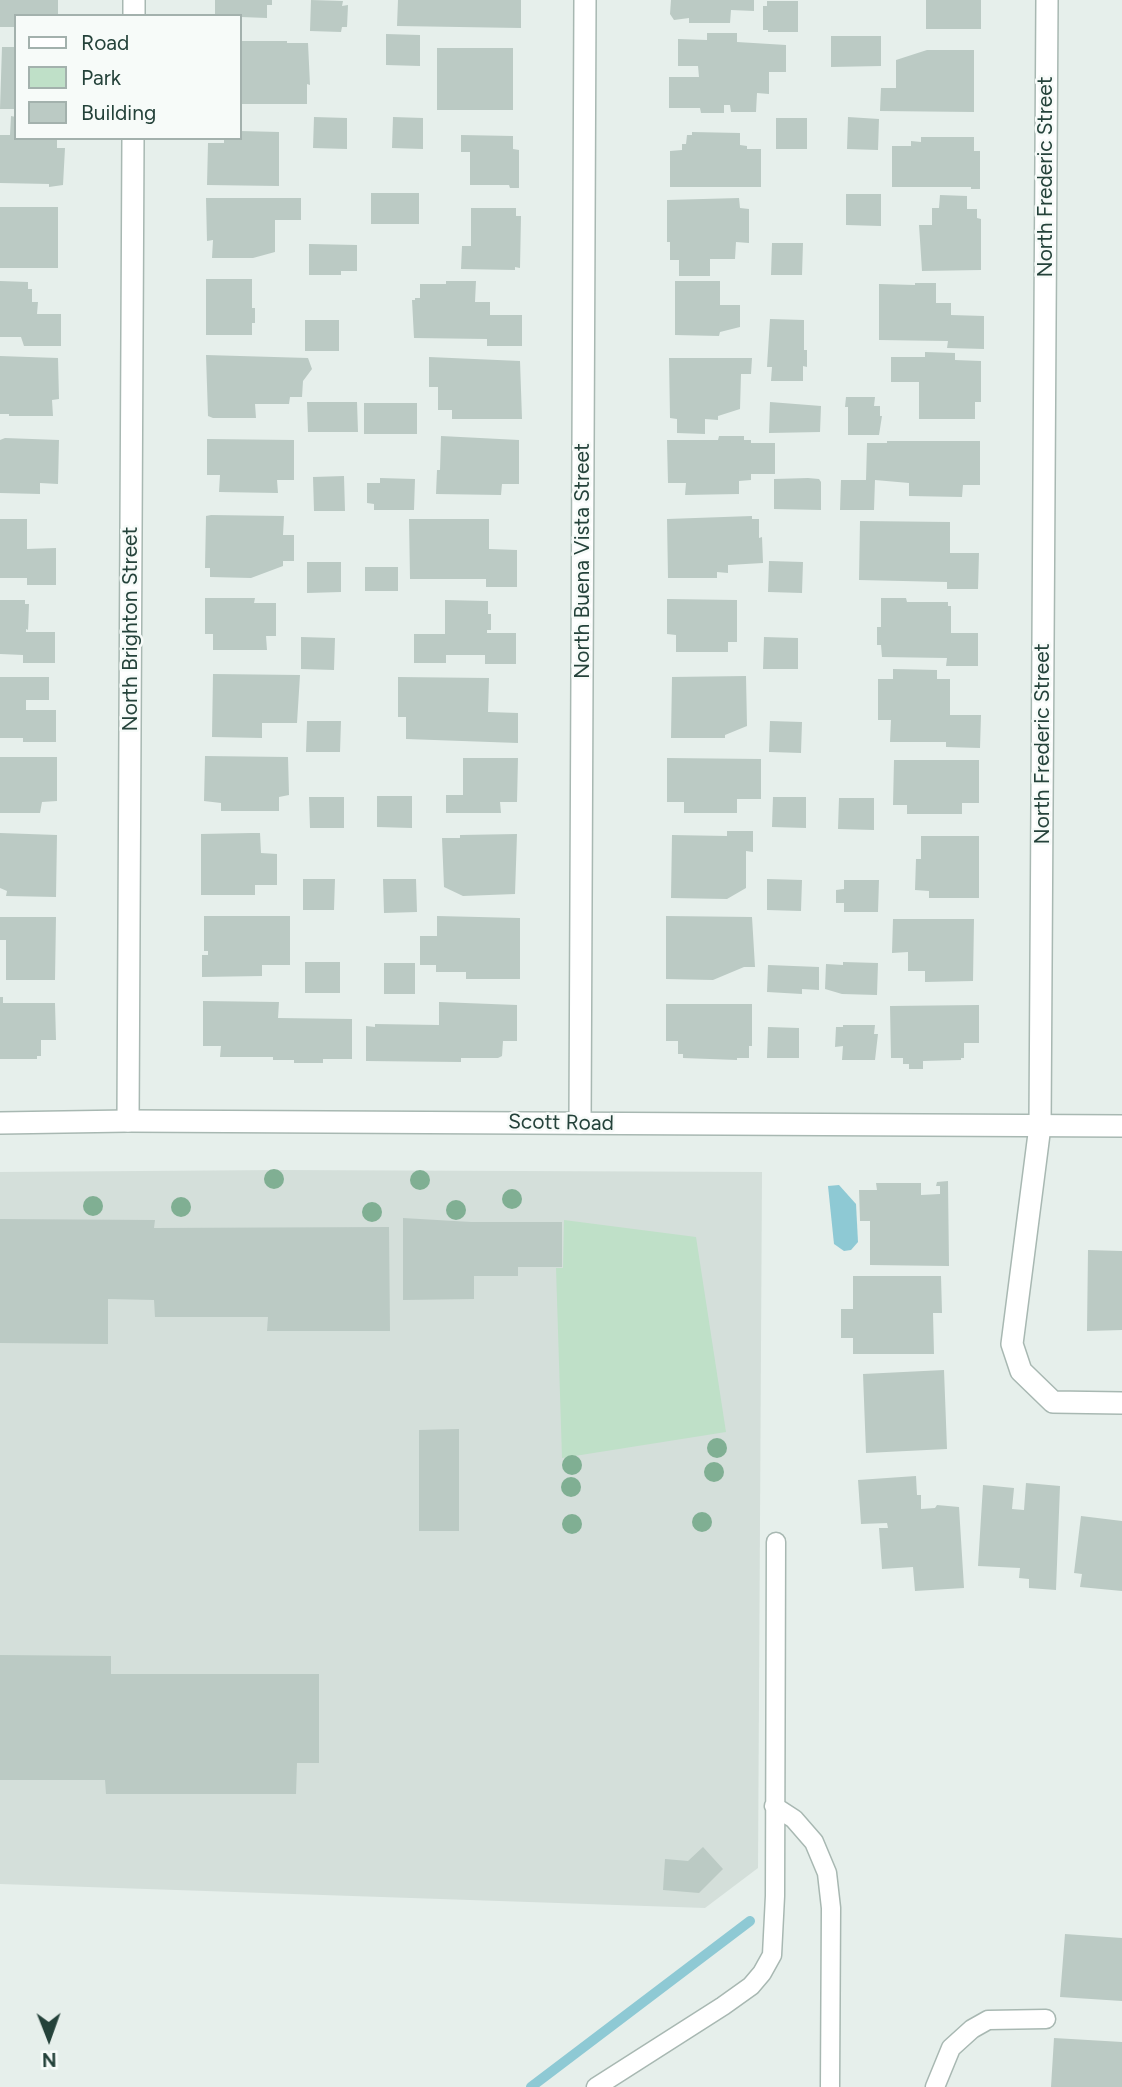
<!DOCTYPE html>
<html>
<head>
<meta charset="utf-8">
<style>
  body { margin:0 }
  #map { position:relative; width:1122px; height:2087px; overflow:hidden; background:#e6efeb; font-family:Figtree,sans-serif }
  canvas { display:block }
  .legend { position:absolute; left:14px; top:14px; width:228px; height:126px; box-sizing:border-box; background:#f7fbf9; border:2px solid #a3b1ad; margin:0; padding:9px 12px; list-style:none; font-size:21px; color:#24423a }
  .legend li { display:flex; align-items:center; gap:14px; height:35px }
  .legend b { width:35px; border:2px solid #a3b1ad }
  .north { position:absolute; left:14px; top:2003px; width:70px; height:70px; -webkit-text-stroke:5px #f7fbf9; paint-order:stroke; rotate:179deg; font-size:19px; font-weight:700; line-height:28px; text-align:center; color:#24423a }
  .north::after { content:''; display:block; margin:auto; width:24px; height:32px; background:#24423a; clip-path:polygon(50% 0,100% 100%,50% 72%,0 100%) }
</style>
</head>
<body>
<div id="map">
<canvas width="1122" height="2087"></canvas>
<ul class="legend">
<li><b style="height:9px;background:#fff"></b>Road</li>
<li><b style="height:19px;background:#bfe0c8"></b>Park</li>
<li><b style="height:19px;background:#bbcac4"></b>Building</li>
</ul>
<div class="north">N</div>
</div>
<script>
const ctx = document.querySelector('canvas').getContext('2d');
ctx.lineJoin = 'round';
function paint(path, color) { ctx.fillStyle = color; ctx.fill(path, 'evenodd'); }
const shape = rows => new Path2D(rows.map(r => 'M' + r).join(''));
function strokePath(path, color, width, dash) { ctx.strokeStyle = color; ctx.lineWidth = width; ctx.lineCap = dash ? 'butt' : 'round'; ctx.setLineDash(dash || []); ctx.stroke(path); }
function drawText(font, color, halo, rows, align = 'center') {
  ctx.font = font + ' Figtree,sans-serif'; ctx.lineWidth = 5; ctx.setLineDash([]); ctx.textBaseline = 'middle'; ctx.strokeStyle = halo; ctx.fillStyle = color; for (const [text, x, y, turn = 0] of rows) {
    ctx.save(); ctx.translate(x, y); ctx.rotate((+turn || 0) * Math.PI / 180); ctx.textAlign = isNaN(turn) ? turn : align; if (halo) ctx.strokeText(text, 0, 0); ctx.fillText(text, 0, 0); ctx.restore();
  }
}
paint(shape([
  [280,1170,762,1172,758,1868,705,1908,0,1884,0,1172]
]), '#d4dfda');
paint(shape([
  [564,1220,696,1237,726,1432,562,1458,556,1268,563,1268]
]), '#bfe0c8');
paint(shape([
  [839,1185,856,1204,858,1242,851,1250,844,1251,834,1244,828,1186]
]), '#8ec9d4');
strokePath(shape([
  [531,2087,750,1921]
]), '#8ec9d4', 10);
paint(shape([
  [0,0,58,0,58,16,16,16,16,27,0,27],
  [215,0,272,0,272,5,267,5,267,18,215,16],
  [311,0,343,1,342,6,348,5,347,27,342,27,341,32,310,31],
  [398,0,521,0,521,28,397,26],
  [671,0,754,0,754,11,731,10,730,23,689,23,689,18,674,20,670,14],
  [926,0,981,0,981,29,926,29],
  [767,1,798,1,798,32,768,32,768,30,763,30,763,6,767,6],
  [707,33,737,33,737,42,786,45,786,72,769,72,769,94,757,93,756,112,731,112,730,105,724,105,724,113,701,113,700,108,669,108,669,77,699,77,698,66,678,66,678,39,707,40],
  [386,34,420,35,420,66,386,65],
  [831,36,881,36,881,66,831,67],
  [240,41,287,41,287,43,308,43,310,85,307,84,307,104,240,104],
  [2,47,16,47,16,109,0,109],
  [437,48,513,48,513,110,437,110],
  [927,50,974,50,974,112,880,111,881,88,896,88,896,60],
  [11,116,16,117,16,138,57,138,57,148,65,148,63,185,49,187,49,184,0,183,0,135,10,135],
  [314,117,347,118,347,149,313,148],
  [393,117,423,118,423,149,392,148],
  [848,117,879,119,878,150,847,149],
  [776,118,807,118,807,149,776,149],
  [240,131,279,132,279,186,207,185,208,143,224,143,224,138,240,138],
  [692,132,740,133,740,145,747,146,747,149,761,149,761,187,670,187,670,151,682,150,682,144,686,144,687,135,692,135],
  [461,135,513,136,513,149,519,150,519,188,510,188,509,185,470,185,470,152,461,152],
  [921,137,974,137,974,151,980,151,980,189,971,189,971,187,892,187,892,146,911,146,911,141,921,142],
  [371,193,419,193,419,224,371,224],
  [846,194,881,194,881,226,846,225],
  [940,195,967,196,967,209,977,209,977,218,981,219,981,270,922,271,919,225,932,225,932,208,939,208],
  [206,198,301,198,301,220,275,220,275,252,253,258,212,258,213,240,207,241],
  [739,198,740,208,749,209,749,243,736,242,735,259,710,259,710,276,679,276,679,260,670,260,670,242,667,242,667,200],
  [0,207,58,207,58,268,0,268],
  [471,208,516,208,516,216,521,216,520,268,515,267,515,270,461,269,462,246,471,246],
  [772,243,803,243,802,275,771,275],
  [309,244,357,245,357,271,341,271,341,275,309,275],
  [206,279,252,279,252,308,255,308,255,323,252,323,252,335,206,335],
  [0,281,28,282,28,289,32,289,32,302,38,302,37,314,61,314,61,346,24,346,21,337,0,337],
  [446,281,476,281,475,302,490,302,490,315,522,315,522,346,487,346,487,339,414,338,412,300,415,300,415,298,420,298,420,284,446,284],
  [675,281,720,281,720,305,740,305,740,327,720,332,719,336,675,335],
  [915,283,936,283,936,303,951,303,951,315,984,316,984,349,947,348,948,341,879,340,879,284,915,285],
  [770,319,804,320,804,350,807,350,807,367,803,366,803,381,771,381,772,367,767,367],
  [305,320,339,320,339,351,305,351],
  [925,352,955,353,955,360,981,361,981,402,975,402,975,419,919,419,919,382,891,382,891,357,925,357],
  [206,355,308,358,312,369,303,381,302,397,290,397,289,404,255,404,256,418,213,418,208,416],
  [0,356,58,358,59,399,52,400,53,416,9,416,9,414,0,414],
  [429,357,520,361,522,419,452,419,452,410,438,410,438,387,429,387],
  [669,358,752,358,751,374,741,374,740,409,718,416,718,420,705,419,705,434,677,433,677,419,670,418],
  [846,397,875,397,874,406,880,406,880,416,882,416,879,435,848,435,848,407,845,407],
  [307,402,357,402,358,432,308,432],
  [770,402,821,406,820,432,769,433],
  [364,403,417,403,417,434,364,434],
  [441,436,519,440,519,484,502,484,501,495,436,494,437,470,440,470],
  [719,436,744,436,744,440,751,440,751,443,775,443,775,474,751,474,751,480,739,481,739,494,685,495,686,483,668,483,667,440,718,440],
  [5,438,59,440,58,484,40,483,40,494,0,493,0,440],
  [207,439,294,440,294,480,277,480,278,493,219,492,220,475,207,475],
  [887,441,980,441,980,485,963,485,962,497,909,496,909,483,875,480,874,510,840,510,841,480,866,480,867,443,887,443],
  [344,476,345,511,314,511,313,477],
  [380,478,415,479,414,510,374,510,374,504,367,503,367,483,380,483],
  [808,478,819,479,821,482,821,510,774,509,774,479],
  [211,515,284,516,283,535,294,535,294,561,283,561,283,566,251,578,210,577,210,568,205,568,206,516],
  [752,516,752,519,759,519,759,538,762,537,763,563,728,565,728,573,717,572,717,578,668,578,667,519],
  [0,519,27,519,27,549,56,548,56,585,27,585,27,578,0,578],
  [409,519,489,519,489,549,517,550,517,587,486,587,486,579,410,579],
  [860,521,950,522,950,553,979,553,978,589,947,589,947,582,859,580],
  [769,561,803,562,802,593,768,592],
  [307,562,341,562,341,592,307,593],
  [365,567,398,567,398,591,365,591],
  [205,598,255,598,254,603,276,603,276,636,266,636,267,650,213,650,213,634,205,634],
  [881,598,906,598,907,602,948,602,948,606,951,606,951,633,978,633,978,666,946,666,947,658,882,657,881,645,877,645,877,627,881,627],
  [667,599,737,600,737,642,728,642,728,652,676,652,676,635,667,634],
  [0,600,25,600,25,604,29,604,28,630,26,629,26,632,55,632,55,663,23,663,23,655,0,654],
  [445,600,488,601,488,614,491,614,491,630,487,630,487,633,516,633,516,664,485,664,485,655,446,655,446,663,414,663,414,634,445,634],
  [301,637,335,638,334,670,301,669],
  [764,637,798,638,798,669,763,669],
  [893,669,937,670,937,679,950,679,950,715,981,715,980,748,946,747,946,742,890,742,891,720,878,720,878,679,893,679],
  [213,674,300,675,297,723,262,723,262,738,212,737],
  [746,676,747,726,725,735,725,738,671,738,672,677],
  [0,677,49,677,49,700,26,700,26,710,56,710,56,742,23,742,23,738,0,738],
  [398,677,489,678,488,712,518,713,518,743,406,739,406,717,398,717],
  [307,721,341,721,340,752,306,752],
  [770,721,802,722,801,753,769,752],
  [205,756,288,757,289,795,279,797,279,811,221,811,221,803,204,801],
  [0,757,57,757,57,801,42,802,40,813,0,813],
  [463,758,518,758,517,802,500,802,501,813,446,813,446,795,463,795],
  [667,758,761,759,761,799,737,799,737,813,684,813,684,802,667,802],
  [894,760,979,760,979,803,962,803,962,814,907,814,907,805,893,805],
  [377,796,412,796,412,828,377,827],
  [309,797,344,797,344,828,310,828],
  [773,797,806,797,806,828,772,827],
  [839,798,874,798,874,830,838,829],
  [727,831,753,831,753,852,746,851,746,888,727,899,671,898,672,835,727,836],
  [0,833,57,835,56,897,6,896,7,891,0,888],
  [251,833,260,833,261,853,277,854,277,885,255,885,255,895,201,895,201,834],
  [517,834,515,894,463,896,444,887,442,838,460,838,460,835],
  [921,836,979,836,979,898,929,898,929,891,915,890,916,859,921,859],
  [303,879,335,879,334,910,303,910],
  [383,879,416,879,417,912,384,913],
  [767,879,802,880,801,911,767,910],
  [844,880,879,880,878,912,844,912,844,903,836,903,836,890,844,889],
  [204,916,290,916,290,965,262,965,262,976,202,977,202,955,208,955,208,951,204,951],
  [437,916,520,918,520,979,466,979,466,972,436,972,436,965,420,965,420,936,437,936],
  [666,916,752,917,755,967,744,967,713,980,666,979],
  [0,917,56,917,55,980,6,980,6,940,0,940],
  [893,919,974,919,973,981,925,982,925,971,908,971,908,952,892,953],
  [305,962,340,962,340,993,305,993],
  [843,962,878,963,877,995,842,994,825,989,826,964,843,965],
  [384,963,415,963,415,994,384,994],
  [768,965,819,967,819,990,802,989,802,994,767,992],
  [0,997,3,997,3,1003,55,1003,56,1040,41,1040,41,1056,37,1056,37,1059,0,1059],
  [203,1001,279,1002,278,1018,352,1019,352,1059,323,1059,323,1063,294,1063,294,1060,273,1060,273,1057,220,1057,221,1046,203,1046],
  [439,1002,517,1005,517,1041,503,1041,502,1056,498,1058,461,1058,461,1062,366,1061,366,1026,375,1027,375,1024,439,1025],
  [666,1004,752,1004,752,1046,749,1046,749,1058,737,1058,737,1060,683,1058,683,1054,678,1054,678,1041,666,1041],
  [979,1005,979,1043,964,1043,964,1058,961,1058,961,1060,923,1061,923,1069,909,1069,909,1064,903,1064,903,1058,891,1058,890,1006],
  [843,1025,875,1025,874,1034,878,1034,875,1060,842,1060,843,1046,835,1047,836,1027,843,1027],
  [768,1027,799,1028,799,1058,767,1058],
  [948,1181,949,1266,870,1265,870,1221,860,1221,859,1190,877,1190,876,1183,921,1183,921,1195,940,1194,940,1186,936,1186,937,1182],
  [403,1218,471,1222,562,1222,562,1267,518,1267,518,1276,474,1276,474,1299,403,1300],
  [0,1219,155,1220,154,1228,389,1227,390,1331,267,1331,268,1317,155,1317,154,1300,108,1299,108,1344,0,1343],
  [1088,1250,1122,1251,1122,1330,1087,1331],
  [853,1276,941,1276,942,1313,933,1313,934,1354,853,1354,853,1338,841,1338,841,1309,853,1309],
  [944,1370,947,1449,866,1453,863,1374],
  [459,1429,459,1531,419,1531,419,1430],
  [916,1476,917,1495,921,1495,921,1509,935,1508,937,1505,959,1507,964,1588,915,1591,913,1567,882,1569,879,1528,888,1528,887,1523,861,1524,858,1480],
  [1026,1483,1060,1486,1056,1590,1029,1588,1029,1579,1019,1578,1020,1568,978,1566,983,1485,1014,1488,1012,1509,1024,1510],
  [1081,1516,1122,1521,1122,1591,1080,1587,1082,1574,1074,1573],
  [0,1655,111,1656,111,1674,319,1674,319,1763,297,1763,296,1794,106,1794,105,1780,0,1780],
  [703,1847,723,1869,699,1893,663,1890,665,1859,688,1861],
  [1065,1934,1122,1938,1122,2001,1060,1997],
  [1054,2038,1122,2042,1122,2087,1051,2087]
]), '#bbcac4');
const service = shape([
  [774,1806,794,1819,814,1842,827,1873,831,1908,830,2087],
  [596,2087,723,2006,751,1986,762,1973,772,1955,775,1896,776,1542],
  [935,2087,951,2048,972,2029,988,2020,1046,2019]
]);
const minor = shape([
  [1047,0,1040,1126,1012,1344,1021,1371,1053,1402,1122,1403],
  [134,16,134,0],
  [128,1121,133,138],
  [580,1123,585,0]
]);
const tertiary = shape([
  [0,1123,128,1121,1122,1126]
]);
strokePath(service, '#a8b8b2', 21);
strokePath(minor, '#a8b8b2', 24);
strokePath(tertiary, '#a8b8b2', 24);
strokePath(service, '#fff', 18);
strokePath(minor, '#fff', 21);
strokePath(tertiary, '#fff', 21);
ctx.fillStyle = '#80af93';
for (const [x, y] of [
  [274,1179],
  [420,1180],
  [512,1199],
  [93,1206],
  [181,1207],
  [456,1210],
  [372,1212],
  [717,1448],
  [572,1465],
  [714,1472],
  [571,1487],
  [702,1522],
  [572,1524]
]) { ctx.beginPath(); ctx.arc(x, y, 10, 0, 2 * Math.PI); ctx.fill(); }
drawText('21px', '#24423a', '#f7fbf9', [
  ["North Frederic Street",1046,177,-90],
  ["North Buena Vista Street",583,561,-90],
  ["North Brighton Street",131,629,-90],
  ["North Frederic Street",1043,744,-90],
  ["Scott Road",561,1123,1]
]);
</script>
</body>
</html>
